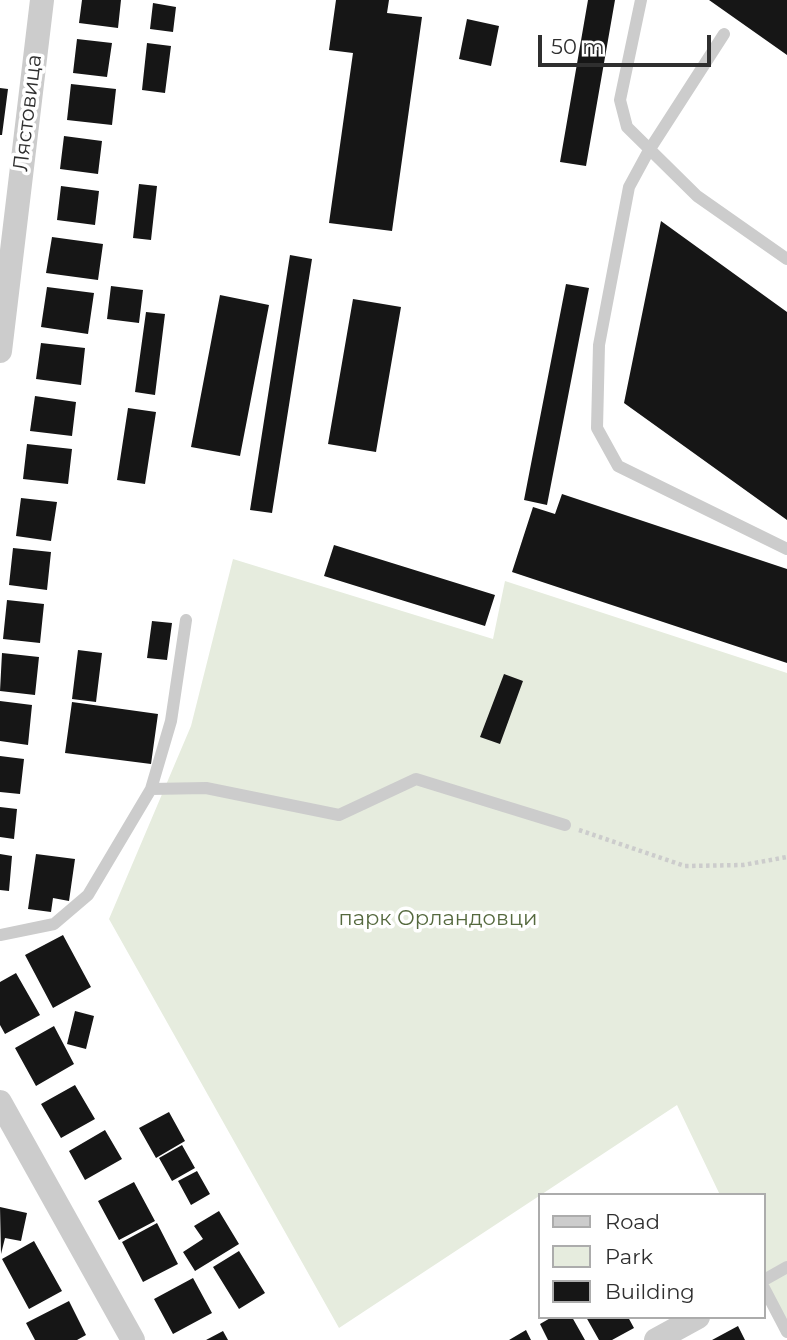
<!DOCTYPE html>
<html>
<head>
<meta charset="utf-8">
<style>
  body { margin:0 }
  #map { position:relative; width:787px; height:1340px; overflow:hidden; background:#fff; font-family:Montserrat,sans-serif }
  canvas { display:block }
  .legend { position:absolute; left:538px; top:1193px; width:228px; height:126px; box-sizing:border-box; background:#fff; border:2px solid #acacac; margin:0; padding:9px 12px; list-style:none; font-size:21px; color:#2f2f2f }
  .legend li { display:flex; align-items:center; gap:14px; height:35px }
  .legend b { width:35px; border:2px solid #acacac }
  .scale { position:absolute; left:538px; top:35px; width:173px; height:32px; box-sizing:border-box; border:4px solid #2f2f2f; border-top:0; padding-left:9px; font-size:21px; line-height:24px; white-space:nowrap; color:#2f2f2f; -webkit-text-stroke:5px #fff; paint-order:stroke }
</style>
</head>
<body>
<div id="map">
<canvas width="787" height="1340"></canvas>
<ul class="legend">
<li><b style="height:9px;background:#ccc"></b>Road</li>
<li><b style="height:19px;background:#e6ecde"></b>Park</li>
<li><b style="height:19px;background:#161616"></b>Building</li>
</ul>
<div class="scale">50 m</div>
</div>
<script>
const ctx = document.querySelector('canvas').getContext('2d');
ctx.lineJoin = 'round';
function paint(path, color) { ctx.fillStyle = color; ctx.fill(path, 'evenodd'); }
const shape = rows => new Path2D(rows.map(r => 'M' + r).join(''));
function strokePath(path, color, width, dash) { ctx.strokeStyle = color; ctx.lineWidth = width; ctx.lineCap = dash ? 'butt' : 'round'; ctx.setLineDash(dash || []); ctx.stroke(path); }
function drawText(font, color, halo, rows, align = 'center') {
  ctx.font = font + ' Montserrat,sans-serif'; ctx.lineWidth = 7; ctx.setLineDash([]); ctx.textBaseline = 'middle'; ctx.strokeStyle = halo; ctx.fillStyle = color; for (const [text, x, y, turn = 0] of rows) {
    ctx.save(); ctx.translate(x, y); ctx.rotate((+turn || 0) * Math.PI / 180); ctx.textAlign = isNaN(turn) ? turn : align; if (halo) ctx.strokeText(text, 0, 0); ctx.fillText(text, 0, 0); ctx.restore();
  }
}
paint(shape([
  [233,559,493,639,505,581,787,673,787,1332,764,1288,764,1195,720,1195,677,1105,339,1328,109,919,191,726]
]), '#e6ecde');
paint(shape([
  [82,0,121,0,118,28,79,23],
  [336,0,389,0,387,13,422,17,392,231,329,223,353,53,329,50],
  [588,0,615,0,586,166,560,162],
  [709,0,787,0,787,55],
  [153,3,176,7,173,32,150,29],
  [467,19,499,26,491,66,459,59],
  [77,39,112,43,107,77,73,73],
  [147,43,171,46,165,93,142,90],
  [71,84,116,89,112,125,67,120],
  [0,88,8,89,2,135,0,135],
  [64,136,102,141,98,174,60,169],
  [139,184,157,186,151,240,133,238],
  [61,186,99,191,95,225,57,220],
  [661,221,787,312,787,520,624,403],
  [52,237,103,244,98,280,46,273],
  [290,255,312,259,272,513,250,510],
  [566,284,589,288,547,505,524,500],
  [111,286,143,290,139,323,107,319],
  [47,287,94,293,88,334,41,327],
  [220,295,269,305,240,456,191,447],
  [353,299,401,307,376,452,328,444],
  [146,312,165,314,155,395,135,392],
  [41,343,85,348,81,385,36,379],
  [35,396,76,402,72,436,30,431],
  [128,408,156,412,145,484,117,480],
  [27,444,72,449,68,484,23,479],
  [562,494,787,569,787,663,512,572,533,507,555,514],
  [21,498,57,502,51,541,16,536],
  [334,545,495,595,485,626,324,576],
  [13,548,51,552,47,590,9,585],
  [7,600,44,604,40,643,3,639],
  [152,621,172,623,167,660,147,658],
  [78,650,102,653,96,702,72,699],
  [2,653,39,657,35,695,0,691],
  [504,674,523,681,500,744,480,737],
  [0,701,32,705,28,745,0,741],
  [72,702,158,714,151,764,65,753],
  [0,756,24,759,20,794,0,792],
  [0,807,17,809,14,839,0,837],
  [0,854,12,856,9,891,0,890],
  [36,854,75,859,69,901,53,898,51,912,28,909],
  [63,935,91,987,53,1008,25,955],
  [16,973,40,1015,5,1034,0,1025,0,982],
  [75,1011,94,1016,86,1049,67,1044],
  [54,1026,74,1064,36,1086,15,1048],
  [75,1085,95,1119,61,1138,41,1104],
  [169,1112,185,1141,156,1158,139,1128],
  [105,1130,122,1159,85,1180,69,1151],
  [182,1145,195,1168,172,1181,159,1158],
  [197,1171,210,1194,191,1205,178,1181],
  [134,1182,155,1221,119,1240,98,1201],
  [0,1207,27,1213,21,1241,5,1238,1,1254],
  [219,1211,239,1244,195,1271,183,1252,203,1239,194,1226],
  [157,1223,178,1264,143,1282,122,1242],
  [34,1241,62,1291,29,1309,2,1259],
  [239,1251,265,1293,239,1309,213,1267],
  [193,1278,212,1313,173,1334,154,1299],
  [69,1301,86,1335,77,1340,35,1340,26,1323],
  [552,1317,572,1317,585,1340,548,1340,540,1324],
  [586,1317,628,1317,634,1328,612,1340,599,1340],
  [738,1326,745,1340,712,1340],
  [526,1330,531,1340,509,1340],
  [223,1331,228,1340,206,1340]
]), '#161616');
strokePath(shape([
  [579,830,685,866,743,865,787,857]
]), '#ccc', 4.5, [3.5, 3.5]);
strokePath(shape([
  [641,0,620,100,627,127,697,196,787,259],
  [724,34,648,152,629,187,599,345,597,428,618,466,787,549],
  [151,789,206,788,339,815,416,779,565,825],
  [0,935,54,924,88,895,151,789,171,721,186,620],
  [764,1280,787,1267],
  [764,1288,787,1332]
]), '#ccc', 12);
strokePath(shape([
  [0,351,42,0],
  [0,1102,133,1340],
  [656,1340,698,1317]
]), '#ccc', 24);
drawText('21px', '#2f2f2f', '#fff', [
  ["Лястовица",28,113,-83]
]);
drawText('21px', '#55693e', '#fff', [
  ["парк Орландовци",438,919]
]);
</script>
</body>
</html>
